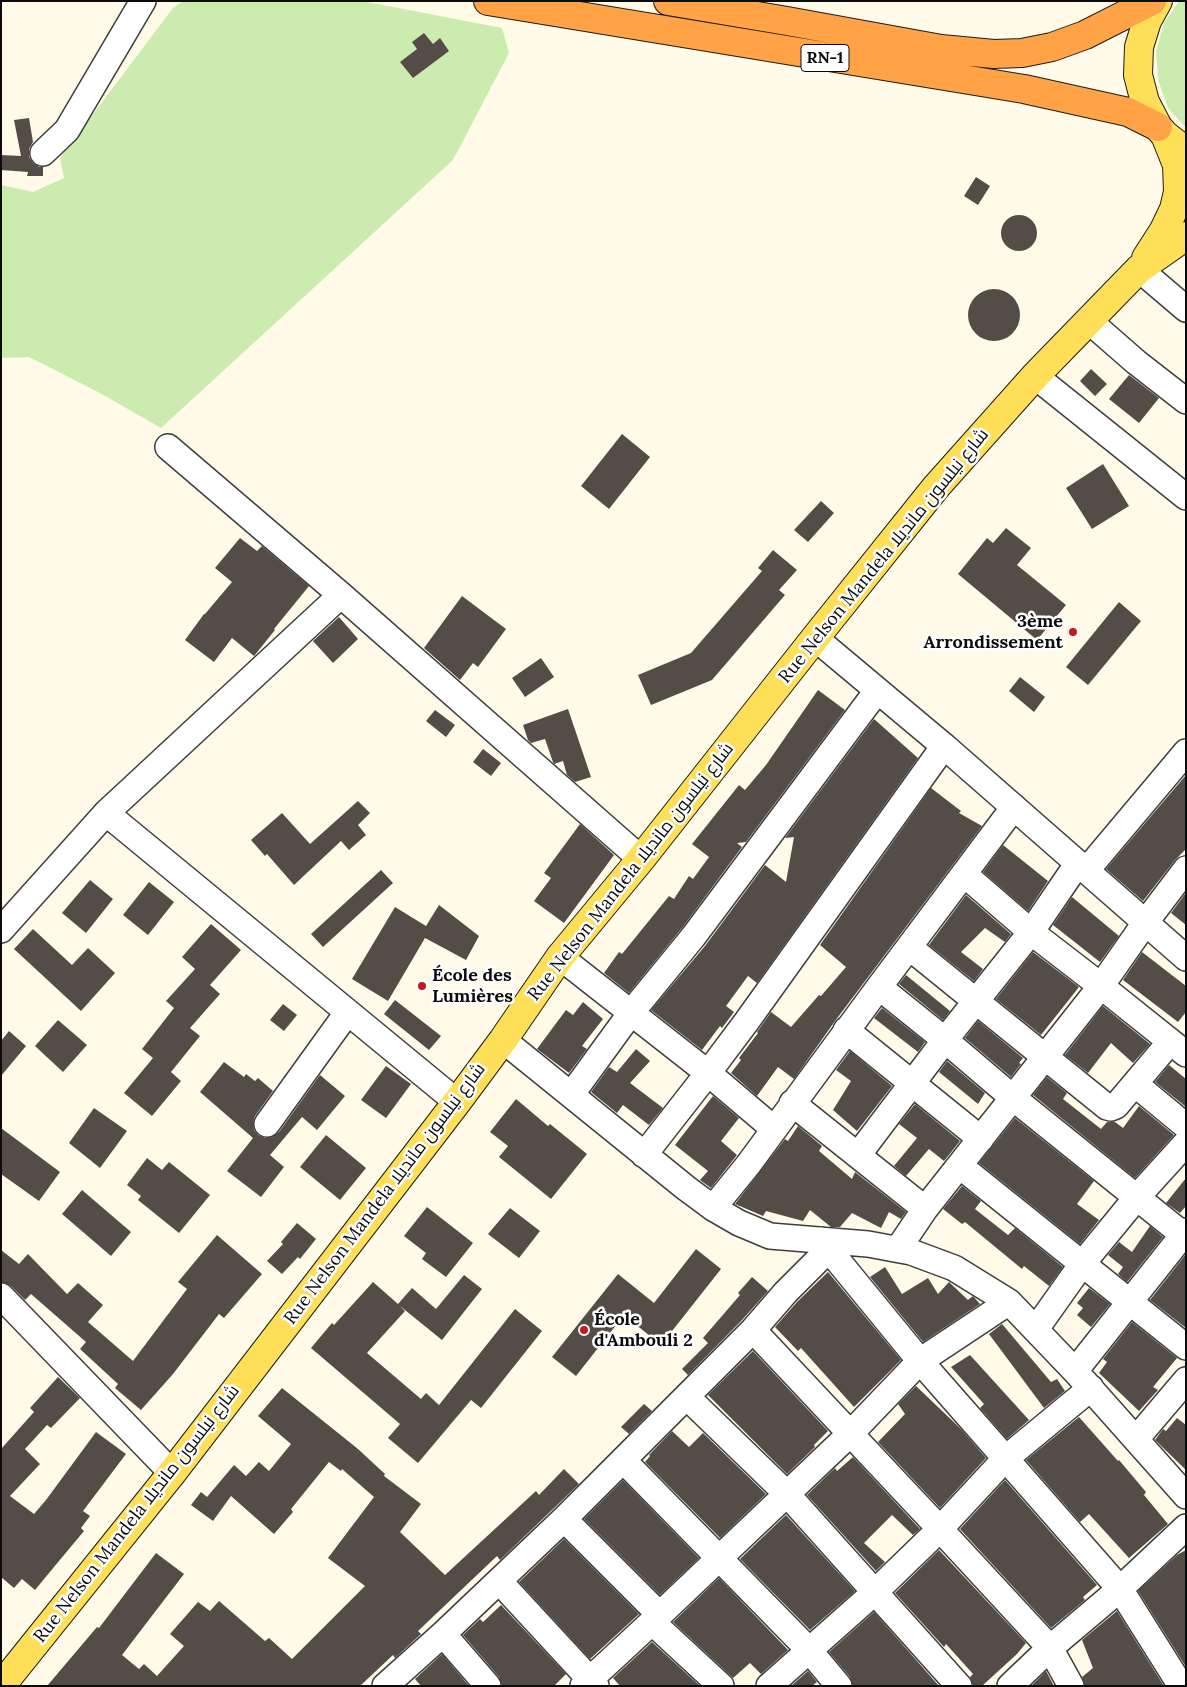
<!DOCTYPE html>
<html>
<head>
<meta charset="utf-8">
<style>
  body { margin:0 }
  #map { position:relative; width:1187px; height:1687px; overflow:hidden; background:#fffbe8; font-family:Lora,serif }
  canvas { display:block }
  .frame { position:absolute; inset:0; border:2px solid #0b0b0b; pointer-events:none }
</style>
</head>
<body>
<div id="map">
<canvas width="1187" height="1687"></canvas>
<div class="frame"></div>
</div>
<script>
const ctx = document.querySelector('canvas').getContext('2d');
ctx.lineJoin = 'round';
function paint(path, color) { ctx.fillStyle = color; ctx.fill(path, 'evenodd'); }
const shape = rows => new Path2D(rows.map(r => 'M' + r).join(''));
function strokePath(path, color, width, dash) { ctx.strokeStyle = color; ctx.lineWidth = width; ctx.lineCap = dash ? 'butt' : 'round'; ctx.setLineDash(dash || []); ctx.stroke(path); }
function drawText(font, color, halo, rows, align = 'center') {
  ctx.font = font + ' Lora,Cairo,serif'; ctx.lineWidth = 5; ctx.setLineDash([]); ctx.textBaseline = 'middle'; ctx.strokeStyle = halo; ctx.fillStyle = color; for (const [text, x, y, turn = 0] of rows) {
    ctx.save(); ctx.translate(x, y); ctx.rotate((+turn || 0) * Math.PI / 180); ctx.textAlign = isNaN(turn) ? turn : align; if (halo) ctx.strokeText(text, 0, 0); ctx.fillText(text, 0, 0); ctx.restore();
  }
}
paint(shape([
  [183,1,362,1,502,28,509,53,453,160,161,428,100,393,29,357,1,358,1,185,33,192,64,178,60,158,173,8],
  [1179,1,1186,1,1186,128,1168,108,1158,80,1156,51,1164,23]
]), '#ccecaf');
paint(shape([
  [424,33,433,44,440,38,449,51,413,78,400,62,417,49,412,42],
  [29,118,33,142,29,149,29,157,33,163,39,167,43,167,43,176,27,176,28,172,1,170,1,155,21,156,14,120],
  [976,177,990,186,978,205,964,196],
  '1001 233a18 18 0 1 1 36 0a18 18 0 1 1-36 0Z',
  '968 315a26 26 0 1 1 52 0a26 26 0 1 1-52 0Z',
  [1091,369,1107,384,1095,396,1080,381],
  [1129,375,1159,398,1139,423,1109,399],
  [622,434,650,457,609,509,581,486],
  [1103,464,1129,506,1092,529,1066,488],
  [821,501,834,513,808,542,794,530],
  [1006,528,1031,548,1017,565,1066,605,1037,640,958,574,987,538,993,543],
  [240,538,257,551,262,546,309,586,274,629,275,630,254,656,232,638,214,662,185,640,204,614,205,614,232,582,215,568],
  [773,550,797,570,779,590,785,595,712,680,651,705,638,675,691,653,762,571,758,568],
  [462,596,506,629,478,667,473,663,460,680,424,648],
  [1119,602,1141,621,1088,685,1066,667],
  [339,617,358,639,333,663,313,641],
  [541,658,554,677,525,697,512,678],
  [1020,677,1045,697,1034,712,1009,691],
  [818,690,845,710,746,842,737,843,742,847,682,928,629,993,604,973,619,952,622,954,669,896,674,899,689,876,693,879,709,857,692,844,739,785,745,790,766,765],
  [568,709,591,777,575,782,567,775,563,761,554,764,553,762,545,739,531,743,528,740,523,725],
  [435,710,455,725,446,737,426,721],
  [874,719,918,758,757,983,748,976,726,1006,734,1012,722,1028,720,1026,702,1050,651,1010,705,946,765,865,786,882,794,837,785,838],
  [483,749,501,763,491,776,473,762],
  [1186,775,1186,849,1175,860,1143,901,1106,869],
  [931,788,961,811,959,813,982,826,835,1021,794,1079,778,1067,757,1096,731,1073,741,1060,739,1058,758,1033,757,1032,771,1012,791,1027,819,995,821,996,846,967,820,945],
  [358,801,370,813,358,825,366,835,349,850,341,841,294,885,267,854,265,856,251,840,282,813,310,844],
  [580,824,614,855,564,923,534,901,551,878,544,873],
  [1003,845,1048,881,1028,911,983,872],
  [381,870,393,883,323,947,311,934],
  [90,880,113,899,86,933,62,913],
  [149,882,174,902,148,935,123,915],
  [1185,894,1186,894,1186,925,1171,913],
  [966,895,1011,934,1005,942,985,928,961,952,983,969,974,981,929,945],
  [1072,897,1119,936,1100,962,1053,925],
  [439,905,479,936,466,960,425,938,388,1001,352,979,395,907,426,926],
  [211,924,241,950,210,985,220,994,190,1028,200,1036,171,1072,181,1081,152,1116,124,1093,153,1058,142,1049,174,1008,166,1001,195,969,182,957],
  [33,929,72,965,88,948,115,973,81,1011,14,949],
  [1033,952,1079,987,1041,1035,996,999],
  [1142,952,1186,986,1186,1012,1178,1022,1123,980],
  [906,975,950,1011,943,1020,899,984],
  [395,1000,441,1036,429,1050,384,1014],
  [583,1002,603,1019,582,1046,587,1049,569,1073,537,1049,566,1010,573,1015],
  [283,1004,297,1015,284,1031,270,1020],
  [1103,1006,1150,1044,1133,1063,1111,1043,1088,1073,1065,1055],
  [882,1008,925,1042,918,1052,874,1018],
  [58,1020,87,1045,63,1072,35,1046],
  [978,1021,1023,1058,1019,1063,1021,1064,1011,1077,965,1038],
  [9,1031,26,1046,1,1076,1,1041],
  [636,1049,650,1061,630,1083,663,1108,649,1125,623,1105,617,1113,591,1092,609,1067,617,1072],
  [850,1051,892,1086,857,1131,833,1110,851,1081,836,1070],
  [947,1061,985,1093,978,1104,939,1072],
  [224,1062,244,1077,246,1074,255,1081,258,1078,273,1091,255,1116,253,1122,254,1130,258,1135,265,1138,272,1137,279,1132,320,1075,345,1096,317,1130,302,1117,270,1155,284,1167,261,1197,227,1171,253,1138,200,1092],
  [1169,1065,1186,1079,1186,1107,1155,1082],
  [386,1066,411,1084,386,1118,361,1100],
  [1047,1077,1067,1093,1063,1099,1101,1129,1107,1122,1115,1122,1123,1128,1139,1106,1174,1135,1135,1178,1033,1095],
  [713,1096,739,1118,721,1141,737,1155,711,1188,700,1180,708,1171,675,1145],
  [516,1099,548,1126,550,1124,587,1154,551,1199,499,1157,508,1146,490,1132],
  [915,1104,960,1141,944,1161,929,1149,906,1176,894,1166,917,1138,899,1124],
  [94,1108,127,1131,100,1168,69,1143],
  [1015,1118,1094,1181,1077,1204,1099,1220,1080,1244,979,1163],
  [798,1126,822,1146,819,1151,852,1179,855,1172,906,1212,901,1219,889,1212,881,1228,852,1213,840,1227,831,1227,810,1210,803,1221,766,1211,763,1216,735,1204,785,1139,788,1141],
  [1,1128,60,1172,39,1201,1,1174],
  [326,1135,366,1168,340,1200,300,1167],
  [147,1158,162,1170,169,1162,210,1195,179,1233,138,1200,141,1196,127,1185],
  [1186,1178,1186,1206,1180,1213,1166,1203],
  [962,1186,981,1201,975,1209,1008,1235,1015,1228,1063,1267,1049,1286,1024,1266,1022,1269,965,1222,962,1224,943,1209],
  [82,1190,131,1232,111,1256,62,1214],
  [427,1207,473,1243,446,1277,422,1259,426,1253,404,1236],
  [510,1208,540,1231,519,1258,488,1234],
  [297,1223,316,1239,300,1259,298,1257,282,1274,267,1261,283,1244,281,1242],
  [1150,1226,1163,1237,1127,1282,1118,1274,1123,1267,1108,1255,1119,1242,1132,1252],
  [217,1235,262,1274,224,1318,219,1314,173,1374,141,1410,115,1388,118,1384,80,1349,86,1342,31,1294,25,1300,11,1286,1,1282,1,1250,19,1264,28,1254,67,1294,78,1283,103,1305,88,1322,133,1361,187,1289,178,1282],
  [696,1249,721,1269,661,1345,624,1315,576,1376,552,1357,618,1274,654,1303],
  [1186,1254,1186,1328,1150,1300],
  [885,1267,902,1294,928,1278,938,1294,949,1282,968,1300,973,1296,980,1304,923,1342,870,1277],
  [828,1272,901,1360,854,1407,801,1348,798,1351,775,1327,797,1302],
  [464,1275,482,1289,442,1340,400,1306,405,1311,367,1353,421,1399,426,1393,439,1405,515,1309,542,1331,481,1408,471,1400,418,1463,388,1438,400,1424,311,1348,332,1323,334,1325,373,1282,398,1304,412,1288,436,1309],
  [752,1277,768,1291,742,1320,688,1375,682,1369,708,1343,703,1338,740,1295,738,1293],
  [1089,1288,1110,1304,1091,1327,1077,1315,1083,1308,1077,1303],
  [1132,1322,1177,1358,1153,1387,1158,1390,1139,1411,1099,1373,1107,1362,1103,1359],
  [1002,1324,1051,1382,1057,1379,1065,1391,1044,1408,989,1334],
  [753,1351,828,1431,814,1445,815,1447,787,1474,708,1395],
  [970,1355,1029,1420,1007,1439,980,1408,984,1404,951,1367],
  [58,1377,80,1398,51,1428,47,1425,25,1449,40,1464,10,1496,34,1514,46,1500,96,1432,126,1454,83,1511,90,1516,81,1528,84,1531,54,1567,35,1590,22,1579,14,1588,1,1577,1,1449,34,1412,30,1408],
  [916,1386,961,1429,986,1458,940,1508,878,1442,905,1414,898,1404],
  [282,1388,358,1449,385,1474,384,1476,421,1504,400,1532,445,1575,536,1491,539,1495,564,1469,579,1484,500,1560,497,1556,418,1631,421,1634,395,1658,393,1655,360,1686,47,1686,97,1627,99,1628,156,1553,184,1574,122,1655,139,1669,144,1664,157,1676,184,1646,170,1634,198,1602,210,1611,219,1601,265,1641,269,1638,292,1659,365,1586,328,1558,374,1497,342,1469,341,1471,329,1462,291,1509,293,1512,274,1534,231,1496,213,1521,191,1505,201,1492,207,1497,234,1465,246,1476,259,1462,269,1471,291,1444,258,1416],
  [644,1404,652,1411,629,1434,621,1427],
  [1079,1417,1118,1461,1119,1460,1146,1492,1144,1495,1168,1524,1129,1558,1089,1514,1080,1522,1026,1460],
  [1177,1418,1186,1425,1186,1470,1155,1440,1163,1429,1166,1431],
  [672,1431,689,1447,703,1433,766,1494,720,1538,645,1462,650,1456,649,1455],
  [853,1457,920,1529,913,1535,892,1515,864,1543,885,1562,876,1571,807,1495,835,1468,837,1471],
  [623,1480,699,1558,660,1595,584,1519],
  [1005,1480,1097,1585,1083,1597,1085,1600,1051,1628,960,1529],
  [786,1515,855,1591,810,1630,740,1559],
  [564,1539,639,1614,590,1659,519,1582],
  [939,1550,1026,1643,1017,1654,982,1686,973,1686,970,1677,973,1674,946,1644,944,1647,895,1593],
  [1186,1550,1186,1667,1138,1591,1177,1555],
  [719,1578,788,1650,761,1674,750,1663,733,1678,673,1622],
  [501,1605,566,1674,554,1686,502,1686,499,1677,463,1635,480,1619,483,1622],
  [1117,1611,1164,1686,1085,1686,1082,1677,1093,1668,1082,1640],
  [874,1612,939,1686,853,1686,850,1677,829,1652],
  [652,1642,700,1686,620,1686,613,1678],
  [442,1654,469,1686,421,1686,415,1679],
  [808,1671,817,1682,812,1686,791,1686],
  [1046,1671,1054,1686,1031,1686]
]), '#544c46');
const minor = shape([
  [43,153,67,130,143,1],
  [1139,269,1186,309],
  [1089,321,1136,362,1186,401],
  [1035,376,1186,497],
  [168,447,341,595,641,859],
  [815,638,944,746,1186,958],
  [106,813,457,1102],
  [1086,871,1186,752],
  [964,874,1031,932,1101,986,1186,1054],
  [1,930,106,813,341,595],
  [909,947,1107,1107,1111,1108,1116,1106,1170,1042],
  [560,957,708,1073,774,1129],
  [879,987,945,1040,1012,1097,1186,1237],
  [846,1030,981,1139],
  [503,1040,686,1188,713,1208,739,1223,770,1236,868,1244,911,1252,954,1268,1009,1302,1075,1371,1186,1496],
  [1135,1084,1186,1126],
  [571,1095,630,1014,693,937,877,691],
  [792,1103,925,1209],
  [267,1124,347,1013],
  [644,1155,708,1073,747,1021,944,746],
  [858,1155,945,1040,1031,932,1078,863],
  [960,1166,1186,1347],
  [713,1208,748,1165,879,987,1014,807],
  [821,1240,920,1361,1120,1589,1181,1686],
  [898,1249,925,1209,1101,986,1145,923,1186,869],
  [1,1296,172,1473],
  [1036,1329,1082,1264,1137,1197,1186,1143],
  [753,1330,940,1529,1050,1648,1071,1686],
  [1075,1371,1186,1231],
  [687,1397,787,1494,959,1686],
  [1136,1439,1186,1380],
  [623,1460,809,1650,839,1686],
  [564,1519,660,1615],
  [499,1581,596,1686],
  [652,1622,721,1686],
  [443,1634,488,1686],
  [385,1686,443,1634,564,1519,753,1330,786,1292,828,1250],
  [583,1686,652,1622,850,1434,920,1361,1009,1302],
  [769,1686,875,1592,940,1529,1005,1459,1091,1388],
  [1010,1686,1050,1648,1120,1589,1186,1527]
]);
const major = shape([
  [1158,1,1147,21,1139,47,1138,75,1145,102,1158,127,1165,135,1186,151],
  [1146,258,1164,230,1174,209,1178,192,1177,165,1165,135],
  [1,1686,172,1473,457,1102,503,1040,560,957,641,859,815,638,936,487,1035,376,1139,269,1186,236]
]);
const highway = shape([
  [488,1,1024,89,1128,112,1158,127],
  [668,1,787,21,941,49,994,54,1022,53,1052,47,1085,35,1152,1]
]);
strokePath(minor, '#3e3e3e', 28);
strokePath(major, '#1c1c1c', 30);
strokePath(highway, '#1c1c1c', 30);
strokePath(minor, '#fff', 25);
strokePath(major, '#ffde58', 28);
strokePath(highway, '#ffa346', 28);
for (const [x, y, r, color] of [
  [1073,632,5,"#c4191a"],
  [422,986,5,"#c4191a"],
  [584,1330,5,"#c4191a"]
]) { const dot = new Path2D(); dot.arc(x, y, r, 0, 2 * Math.PI); ctx.fillStyle = color; ctx.fill(dot); strokePath(dot, '#fff', 2); }
for (const [x, y, w] of [
  [825,58,48]
]) { const box = new Path2D(); box.roundRect(x - w / 2, y - 13.5, w, 27, 4); ctx.fillStyle = '#fff'; ctx.fill(box); strokePath(box, '#0b0b0b', 1); }
drawText('bold 16px', '#0b0b0b', null, [
  ["RN-1",825,58]
]);
drawText('18px', '#0b0b0b', '#fff', [
  ["Rue Nelson Mandela شارع نيلسون مانديلا",884,556,-51],
  ["Rue Nelson Mandela شارع نيلسون مانديلا",631,872,-52],
  ["Rue Nelson Mandela شارع نيلسون مانديلا",385,1194,-53],
  ["Rue Nelson Mandela شارع نيلسون مانديلا",137,1514,-52]
]);
drawText('bold 18px', '#0b0b0b', '#fff', [
  ["3ème",1063,622,"right"],
  ["Arrondissement",1063,643,"right"],
  ["École des",432,976],
  ["Lumières",432,997],
  ["École",594,1320],
  ["d'Ambouli 2",594,1341]
], 'left');
</script>
</body>
</html>
